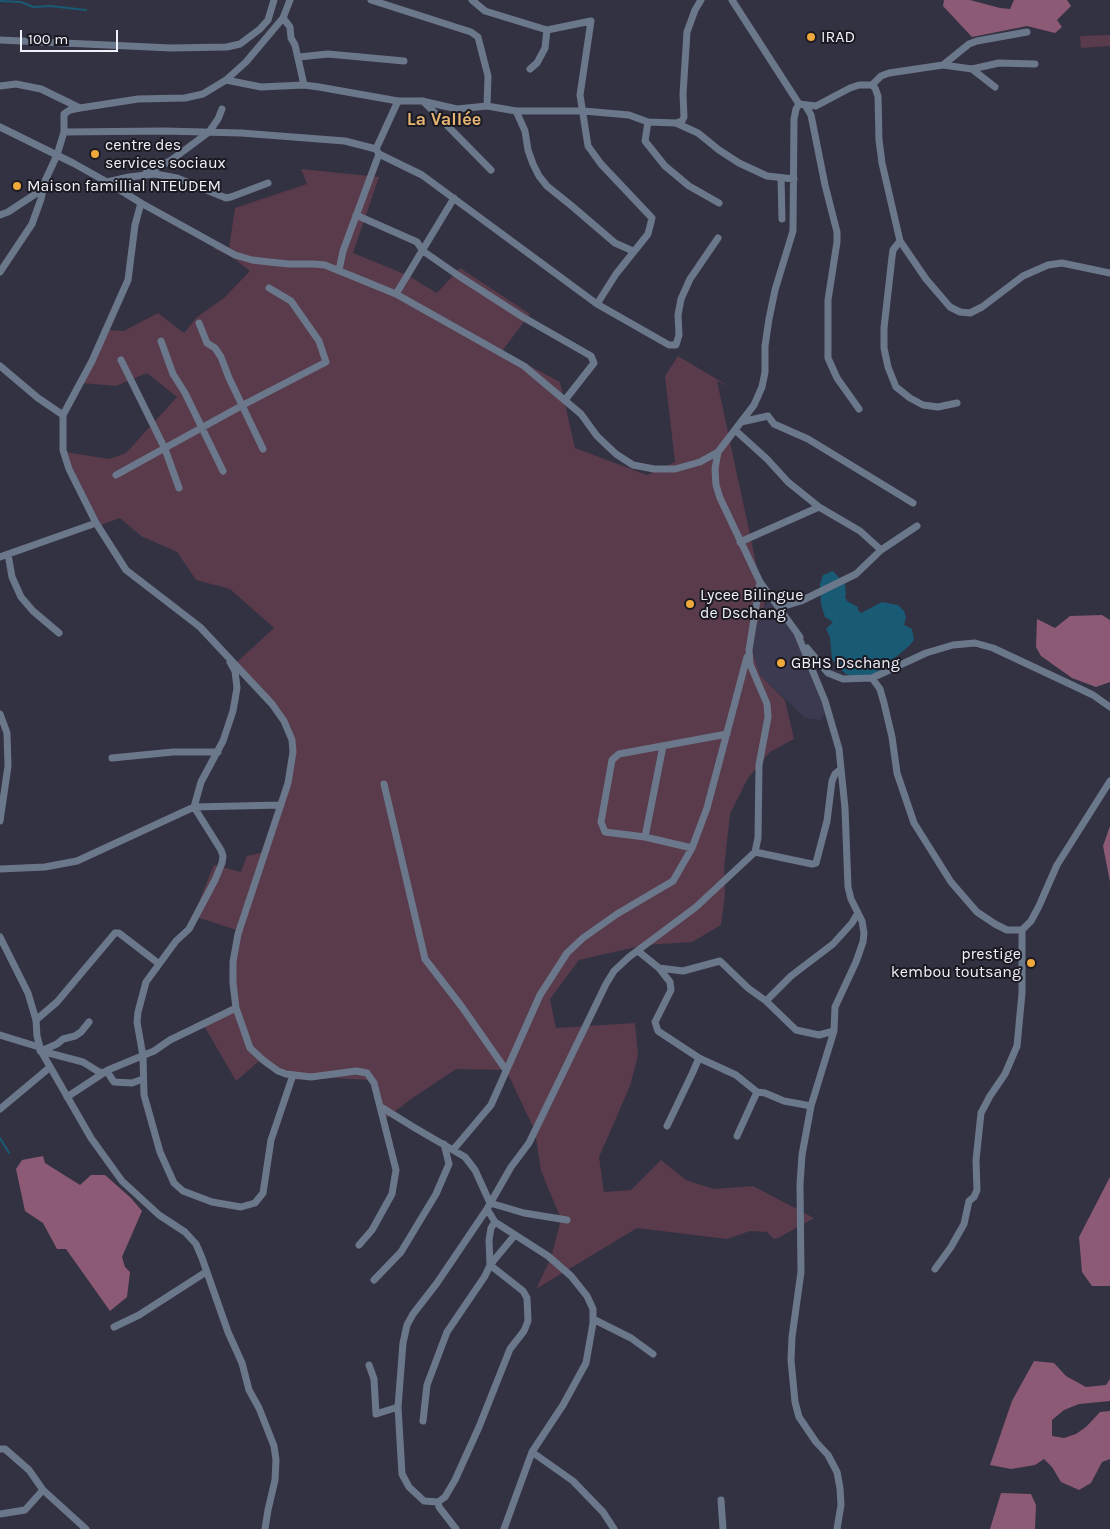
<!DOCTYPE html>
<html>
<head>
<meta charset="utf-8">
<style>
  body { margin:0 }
  #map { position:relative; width:1110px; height:1529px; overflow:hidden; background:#333242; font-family:Karla,sans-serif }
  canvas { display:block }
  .scale { position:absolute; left:20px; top:30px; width:98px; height:22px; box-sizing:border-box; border:2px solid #f0f0fb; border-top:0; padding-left:6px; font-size:15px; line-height:18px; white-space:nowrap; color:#f0f0fb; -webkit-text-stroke:4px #1b1a22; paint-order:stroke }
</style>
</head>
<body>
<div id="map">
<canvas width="1110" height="1529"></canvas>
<div class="scale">100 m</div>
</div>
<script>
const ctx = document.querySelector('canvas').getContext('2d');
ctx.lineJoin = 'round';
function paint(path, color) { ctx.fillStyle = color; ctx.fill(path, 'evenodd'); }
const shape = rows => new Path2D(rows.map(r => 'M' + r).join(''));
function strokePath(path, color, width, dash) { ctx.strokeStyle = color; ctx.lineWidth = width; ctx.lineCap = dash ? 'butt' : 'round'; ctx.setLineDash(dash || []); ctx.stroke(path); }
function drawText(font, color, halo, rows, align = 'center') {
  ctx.font = font + ' Karla,sans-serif'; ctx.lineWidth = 4; ctx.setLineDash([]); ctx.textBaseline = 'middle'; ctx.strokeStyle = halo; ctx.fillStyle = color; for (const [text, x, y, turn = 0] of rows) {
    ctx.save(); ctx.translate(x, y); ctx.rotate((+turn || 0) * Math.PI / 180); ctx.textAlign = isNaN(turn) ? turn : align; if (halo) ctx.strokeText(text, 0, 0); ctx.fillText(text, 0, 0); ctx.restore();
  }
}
paint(shape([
  [768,601,796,635,825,713,820,720,805,718,760,675,752,651,755,631]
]), '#3c3a51');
paint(shape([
  [1110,35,1110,46,1081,48,1080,36],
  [301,169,379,177,353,253,407,275,437,293,460,268,530,314,502,351,560,382,575,448,647,475,675,462,665,376,678,356,730,387,717,381,765,605,755,631,752,651,760,675,785,700,794,739,770,752,748,778,730,814,724,869,725,895,721,925,692,942,645,945,579,960,550,999,556,1028,635,1023,638,1055,630,1086,599,1157,604,1192,631,1190,661,1160,686,1180,714,1189,753,1186,814,1218,778,1238,774,1239,767,1232,750,1231,727,1239,637,1228,536,1289,551,1258,561,1219,541,1171,535,1131,506,1070,456,1069,411,1099,384,1120,370,1080,335,1078,292,1080,267,1068,259,1061,236,1081,202,1022,235,1010,233,979,240,931,193,916,214,865,241,872,247,856,268,851,280,812,292,749,285,722,236,663,274,628,230,589,196,580,177,552,141,536,120,518,98,526,65,452,109,459,126,453,177,397,147,373,116,386,82,383,108,330,124,331,158,313,184,333,197,317,224,298,250,271,232,257,213,248,229,248,235,208,307,184]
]), '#593b4b');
paint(shape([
  [944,0,970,0,1000,8,1010,9,1014,0,1067,0,1071,6,1057,20,1062,27,1055,33,1027,26,972,37,943,6],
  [1102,615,1110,620,1110,682,1096,687,1072,678,1041,656,1036,647,1037,619,1055,628,1070,616],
  [1110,826,1110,882,1103,846],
  [43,1156,45,1163,80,1185,91,1175,105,1175,131,1198,142,1211,122,1257,125,1267,130,1272,127,1297,110,1311,66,1249,57,1249,43,1223,25,1211,16,1169,22,1160],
  [1110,1177,1110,1286,1092,1286,1082,1272,1079,1237],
  [1034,1361,1054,1363,1066,1376,1086,1387,1106,1385,1110,1379,1110,1401,1079,1404,1064,1410,1052,1420,1052,1436,1064,1438,1076,1434,1086,1427,1100,1412,1110,1411,1110,1459,1102,1462,1091,1483,1079,1490,1061,1482,1052,1467,1044,1459,1035,1465,1011,1469,990,1465,1012,1401],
  [1001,1493,1031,1494,1036,1505,1035,1529,990,1529]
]), '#8c5a75');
paint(shape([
  [833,571,845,584,846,594,845,597,847,601,858,607,858,610,861,613,882,602,898,605,904,611,906,617,904,625,912,629,914,640,909,646,873,676,857,678,846,674,839,668,832,659,830,637,826,629,833,622,825,617,821,604,820,584,823,575]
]), '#195a74');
strokePath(shape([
  [0,1,21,2,33,7,50,6,86,10],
  [0,1138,9,1153]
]), '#195a74', 2);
strokePath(shape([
  [371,0,471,32,478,37,488,76,487,106,516,111,584,111,629,115,648,122,676,123,698,133,719,150,739,163,767,176,794,179],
  [472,0,485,11,547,30,591,21,580,95,588,146,601,164,652,218,648,234,616,274,597,304],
  [732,0,799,104,816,106,850,88,859,85,872,85,875,88,878,96,879,140,882,163,900,241,926,279,950,307,960,312,970,313,982,307,1023,276,1048,265,1062,263,1110,273],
  [283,18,290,27,291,38,295,45,304,85],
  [0,40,171,48,227,47,240,44,260,29,268,20,274,0],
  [299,57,328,54,404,61],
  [943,65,972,69,999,63,1035,64],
  [530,69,537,63,545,48,547,30],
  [972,69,995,87],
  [226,80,261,87,304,85,319,87,398,101,422,101,457,109,487,106],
  [872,85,881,76,889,73,943,65,969,44,977,41,1027,32],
  [0,86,16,84,41,89,80,108],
  [423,101,491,170],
  [799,104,796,109,794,119,793,231,775,290,769,319,765,346,765,372,762,387,754,405,718,452,715,469,716,485,720,498,760,582,800,637],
  [805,105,811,115,825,185,837,232,837,242,828,300,828,358,837,378,859,409],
  [516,111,525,131,528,150,533,164,539,176,547,186,573,207,615,243,633,251],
  [648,122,645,141,665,166,689,186,719,203],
  [676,123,682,121,684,117,683,94,687,32,695,10,701,0],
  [0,127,73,163,107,182,141,203,235,255,252,260,269,262,289,264,314,264,325,265,396,294,524,366,581,414,597,436,616,454,633,465,654,469,675,469,700,462,718,452],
  [64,132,164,131,241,133,345,141,376,149,379,154,422,175,597,304,669,345,676,345,679,335,678,315,681,299,690,279,718,238],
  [376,149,398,101],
  [146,173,170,161,209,132,218,119,222,109],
  [781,178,782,219],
  [107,182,129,177,155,174,177,178,226,198,231,197,268,183],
  [141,203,135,225,128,280,92,361,63,415,63,450,69,469,96,523,126,570,200,627,272,704,284,721,292,740,293,752,288,783,238,934,233,962,233,983,236,1008,250,1048,263,1060,278,1071,286,1074,311,1077,356,1071,367,1073,374,1083,396,1170,392,1194,372,1230,359,1245],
  [0,215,8,212,43,189],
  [356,215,417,242,423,251,459,276,521,316,591,356,594,363,565,400],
  [900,241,893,250,892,257,884,328,884,348,888,367,896,387,910,398,923,405,938,407,957,403],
  [339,270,343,251,379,154],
  [0,272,32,224,41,199,45,181,57,155,64,132,64,114,70,110,80,108,138,99,185,98,203,94,226,80,246,62,283,18,290,0],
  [396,294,454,198],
  [199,323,207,343,215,348,221,357,229,378,263,449],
  [161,341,173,374,185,393,223,471],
  [121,360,165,449,179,488],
  [0,366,38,398,63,415],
  [741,422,768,416,774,424,808,439,913,503],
  [735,430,767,459,788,482,819,507,860,531,881,550],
  [116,475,243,405,326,362,319,341,291,301,269,288],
  [740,542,819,507],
  [8,554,12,577,21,597,33,611,59,633],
  [0,557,96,523],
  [778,608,801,601,856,574,881,550,917,526],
  [797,633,825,701,839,749,845,808,848,887,851,899,862,921,864,933,863,942,856,962,835,1007,834,1031,811,1106,802,1155,800,1184,801,1272,792,1337,791,1360,795,1402,799,1417,816,1442,828,1455,837,1472,840,1488,841,1505,837,1529],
  [807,648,828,673,843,679,872,678,926,653,953,645,975,643,993,648,1072,685,1093,695,1110,707],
  [230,662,235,671,237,688,233,711,223,741,201,782,194,807,221,850,223,856,222,863,215,880,189,929,176,941,146,982,138,1012,137,1022,143,1056,144,1095,160,1152,174,1183,183,1191,212,1202,241,1207,255,1203,263,1193,271,1140,293,1075],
  [872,678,880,689,884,703,892,737,897,773,914,823,951,882,977,912,995,924,1007,930,1022,930,1022,993,1017,1046,1005,1074,990,1096,981,1113,976,1160,977,1190,974,1197,969,1201,964,1224,951,1247,935,1269],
  [0,714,7,733,8,766,0,821],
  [112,758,173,752,218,752],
  [384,784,425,959,462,1007,506,1070],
  [645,837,663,746],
  [692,848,645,837,605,832,601,822,612,760,619,754,727,734],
  [755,852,812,864,816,863,827,821,832,781,835,774,841,769],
  [0,869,45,867,77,861,194,807,281,805],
  [1022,930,1031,921,1039,906,1057,865,1110,781],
  [0,937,28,993,36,1020,37,1036,41,1051,91,1138,122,1181,159,1215,185,1232,196,1244,202,1258,228,1332,242,1363,249,1390,259,1408,274,1446,276,1460,275,1480,268,1510,265,1529],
  [638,951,659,968,670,982,671,990,655,1022,658,1031,699,1058,736,1075,757,1092],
  [659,968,683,971,720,961,748,988,766,1001,796,1030,819,1035,834,1031],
  [766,1001,791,976,833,944,852,923,858,913],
  [36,1020,57,1002,115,933,119,933,158,963],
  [89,1022,81,1032,75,1036,63,1039,57,1044,41,1051,83,1062,99,1072,108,1073,114,1082,132,1083,143,1079],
  [0,1035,39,1047,40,1051],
  [67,1097,108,1070,154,1051,170,1040,236,1008],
  [381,1107,415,1128,465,1157,475,1170,490,1203,524,1213,567,1220],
  [0,1109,49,1068],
  [667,1126,692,1074,699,1058],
  [737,1136,757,1092,765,1093,784,1101,811,1106],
  [453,1150,491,1105,540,995,567,953,583,938,617,914,673,881,692,848,707,808,747,657],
  [487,1209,437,1283,413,1314,407,1325,403,1343,398,1407,402,1474,409,1487,424,1501,438,1502,445,1497,455,1480,479,1427,510,1349,524,1331,528,1321,527,1298,523,1291,490,1265,514,1236],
  [374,1280,401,1252,436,1194,449,1164,444,1144],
  [593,1319,631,1338,653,1354],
  [114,1327,139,1315,206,1272],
  [369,1365,374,1379,376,1414,398,1407],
  [423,1421,427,1385,447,1332,485,1276,490,1265,489,1240,491,1228,495,1222],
  [0,1449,5,1449,29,1470,43,1490,86,1529],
  [721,1500,723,1529],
  [438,1502,439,1507,456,1529],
  [0,1514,25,1510,43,1490],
  [504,1529,532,1452],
  [614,1529,603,1512,573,1481,532,1452,563,1405,586,1363,593,1323,593,1309,587,1296,571,1276,548,1256,495,1222,487,1209,511,1167,529,1143,606,984,614,971,629,957,696,907,755,852,758,838,759,765,768,717,767,704,750,664,749,650,760,582]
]), '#6b788c', 7);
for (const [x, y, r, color] of [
  [811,37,5,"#eea83c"],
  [95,154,5,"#eea83c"],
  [17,186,5,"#eea83c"],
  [690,604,5,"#eea83c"],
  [781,663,5,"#eea83c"],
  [1031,963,5,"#eea83c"]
]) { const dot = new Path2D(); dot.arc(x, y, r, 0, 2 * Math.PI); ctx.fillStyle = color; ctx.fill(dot); strokePath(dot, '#1b1a22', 2); }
drawText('16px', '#f0f0fb', '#1b1a22', [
  ["IRAD",821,37],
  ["centre des",105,145],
  ["services sociaux",105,163],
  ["Maison famillial NTEUDEM",27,186],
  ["Lycee Bilingue",700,595],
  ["de Dschang",700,613],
  ["GBHS Dschang",791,663],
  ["prestige",1021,954,"right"],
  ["kembou toutsang",1021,972,"right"]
], 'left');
drawText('bold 18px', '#e5b574', '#1b1a22', [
  ["La Vallée",444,120]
]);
</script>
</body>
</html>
